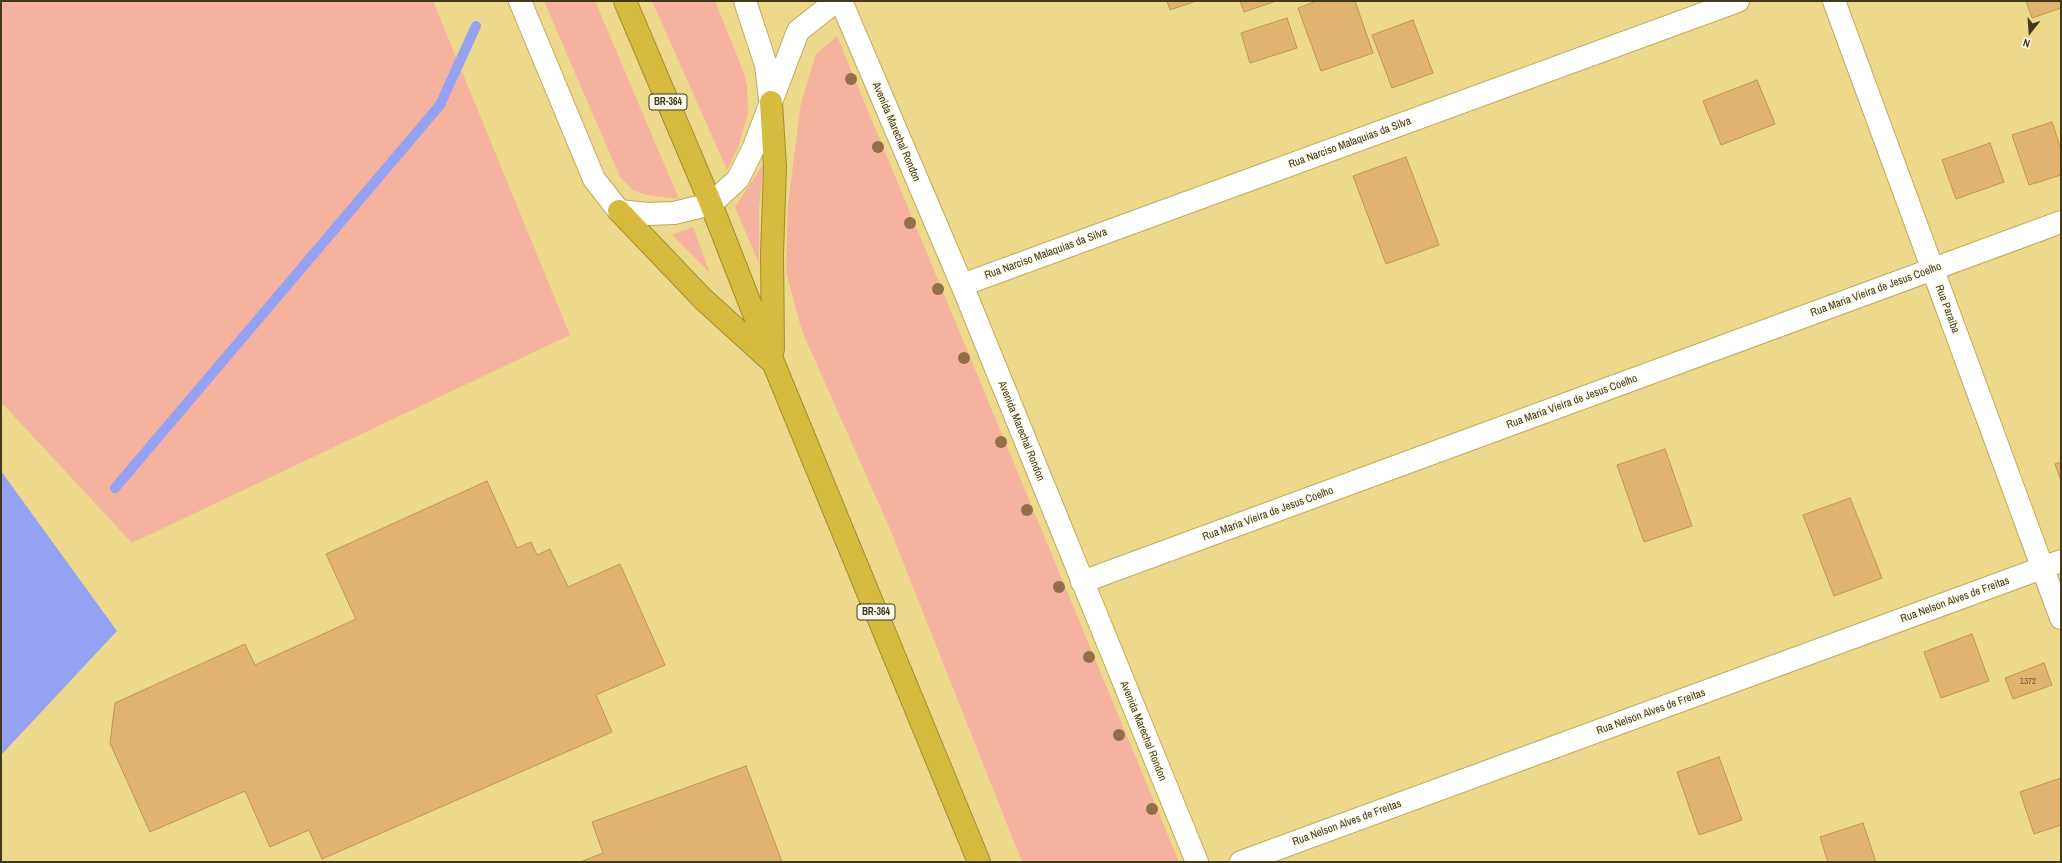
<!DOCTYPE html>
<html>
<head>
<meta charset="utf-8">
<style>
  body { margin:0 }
  #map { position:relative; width:2062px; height:863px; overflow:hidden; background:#ecd98b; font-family:"Archivo Narrow",sans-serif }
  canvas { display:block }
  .frame { position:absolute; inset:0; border:2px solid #413919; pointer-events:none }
  .north { position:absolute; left:2010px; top:12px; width:40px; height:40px; -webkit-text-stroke:3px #fdfaeb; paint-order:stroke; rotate:197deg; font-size:11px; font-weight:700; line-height:16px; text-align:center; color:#413919 }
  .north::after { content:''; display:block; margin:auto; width:14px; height:18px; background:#413919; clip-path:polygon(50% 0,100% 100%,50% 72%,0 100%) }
</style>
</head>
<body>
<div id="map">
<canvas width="2062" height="863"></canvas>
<div class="frame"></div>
<div class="north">N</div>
</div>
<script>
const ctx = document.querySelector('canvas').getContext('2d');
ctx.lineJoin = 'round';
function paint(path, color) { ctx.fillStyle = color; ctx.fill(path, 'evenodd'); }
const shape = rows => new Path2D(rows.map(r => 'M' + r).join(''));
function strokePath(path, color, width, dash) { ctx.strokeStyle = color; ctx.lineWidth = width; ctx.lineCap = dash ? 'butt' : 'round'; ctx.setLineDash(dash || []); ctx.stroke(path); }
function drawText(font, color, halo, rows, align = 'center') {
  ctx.font = font + ' "Archivo Narrow",sans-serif'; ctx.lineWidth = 3; ctx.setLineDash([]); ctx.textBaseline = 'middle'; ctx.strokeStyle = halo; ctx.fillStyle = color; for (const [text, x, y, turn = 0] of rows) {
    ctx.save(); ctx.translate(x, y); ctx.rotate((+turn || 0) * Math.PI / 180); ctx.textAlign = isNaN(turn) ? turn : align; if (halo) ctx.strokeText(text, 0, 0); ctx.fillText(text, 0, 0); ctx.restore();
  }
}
paint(shape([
  [1,1,433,1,570,335,132,543,1,402],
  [544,1,595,1,679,199,647,195,633,190,620,177],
  [652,1,715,1,744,73,747,87,748,113,739,145,727,170],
  [837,36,1112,700,1179,862,1022,862,890,529,802,331,786,272,788,205,801,103,816,54],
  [764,163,759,208,759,264,735,207],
  [693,227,710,273,672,235]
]), '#f5b29f');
paint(shape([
  [1,471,117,631,1,755]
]), '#95a2f3');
strokePath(shape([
  [115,488,440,105,476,26]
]), '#95a2f3', 10);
const building = shape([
  [1167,1,1196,1,1170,10,1167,1],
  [1240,1,1276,1,1244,12,1240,1],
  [1317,1,1355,1,1373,53,1321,71,1298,8,1317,1],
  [2026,1,2061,1,2061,8,2032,18,2026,1],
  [1287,18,1297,48,1250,63,1241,33,1287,18],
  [1413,20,1433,73,1392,88,1372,35,1413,20],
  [1757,80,1775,124,1721,145,1703,101,1757,80],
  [2052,122,2061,149,2061,175,2029,185,2012,135,2052,122],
  [1990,143,2004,182,1956,199,1942,160,1990,143],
  [1406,157,1439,245,1386,264,1353,176,1406,157],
  [1665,449,1692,526,1644,542,1617,465,1665,449],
  [2061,462,2061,481,2055,464,2061,462],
  [487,481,517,548,531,542,537,555,550,549,568,587,620,564,665,665,596,695,612,732,322,859,309,830,270,847,245,791,150,832,110,743,115,703,245,644,255,665,356,619,326,554,487,481],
  [1850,498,1882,578,1834,596,1803,515,1850,498],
  [1972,634,1989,681,1941,698,1924,652,1972,634],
  [2044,663,2052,685,2013,699,2005,678,2044,663],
  [1719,757,1742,820,1699,835,1677,772,1719,757],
  [746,766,782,862,580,862,603,853,592,822,746,766],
  [2061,778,2061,825,2034,834,2020,792,2061,778],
  [1863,823,1876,862,1828,862,1820,837,1863,823]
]);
paint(building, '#e2b471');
strokePath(building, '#bf9350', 1);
const minor = shape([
  [520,1,594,179,619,211,647,214,674,213,711,204,738,179,754,147,798,31,836,1],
  [745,1,766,65,770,99],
  [841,1,962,285,1197,862],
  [1834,1,2061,618],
  [962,285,1738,1],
  [1082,582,2061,222],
  [1241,862,2061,561]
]);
const highway = shape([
  [625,1,711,204,773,362,979,862],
  [771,102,775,167,772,254,773,349],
  [619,211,703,299,769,359]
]);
strokePath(minor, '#beac5e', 24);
strokePath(highway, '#a28e32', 24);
strokePath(minor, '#fff', 22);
strokePath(highway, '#d7bb3f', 22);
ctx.fillStyle = '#917047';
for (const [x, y] of [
  [851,79],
  [878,147],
  [910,223],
  [938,289],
  [964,358],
  [1001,442],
  [1027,510],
  [1059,587],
  [1089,657],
  [1119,735],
  [1152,809]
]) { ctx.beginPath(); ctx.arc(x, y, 6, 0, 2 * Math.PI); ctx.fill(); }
drawText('9px', '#69582f', null, [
  ["1372",2028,682]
]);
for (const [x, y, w] of [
  [668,102,38],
  [876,612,38]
]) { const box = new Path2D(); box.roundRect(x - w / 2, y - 8, w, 16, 3); ctx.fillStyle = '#fdfaeb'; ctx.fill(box); strokePath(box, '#413919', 1); }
drawText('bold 10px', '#413919', null, [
  ["BR-364",668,102],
  ["BR-364",876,612]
]);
drawText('11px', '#413919', '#fdfaeb', [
  ["Avenida Marechal Rondon",896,132,67],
  ["Rua Narciso Malaquias da Silva",1350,143,-20],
  ["Rua Narciso Malaquias da Silva",1046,254,-20],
  ["Rua Maria Vieira de Jesus Coelho",1876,290,-20],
  ["Rua Paraíba",1947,309,70],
  ["Rua Maria Vieira de Jesus Coelho",1572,402,-20],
  ["Avenida Marechal Rondon",1021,431,68],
  ["Rua Maria Vieira de Jesus Coelho",1268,514,-20],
  ["Rua Nelson Alves de Freitas",1955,600,-20],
  ["Rua Nelson Alves de Freitas",1651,712,-20],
  ["Avenida Marechal Rondon",1143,731,68],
  ["Rua Nelson Alves de Freitas",1347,823,-20]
]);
</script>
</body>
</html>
